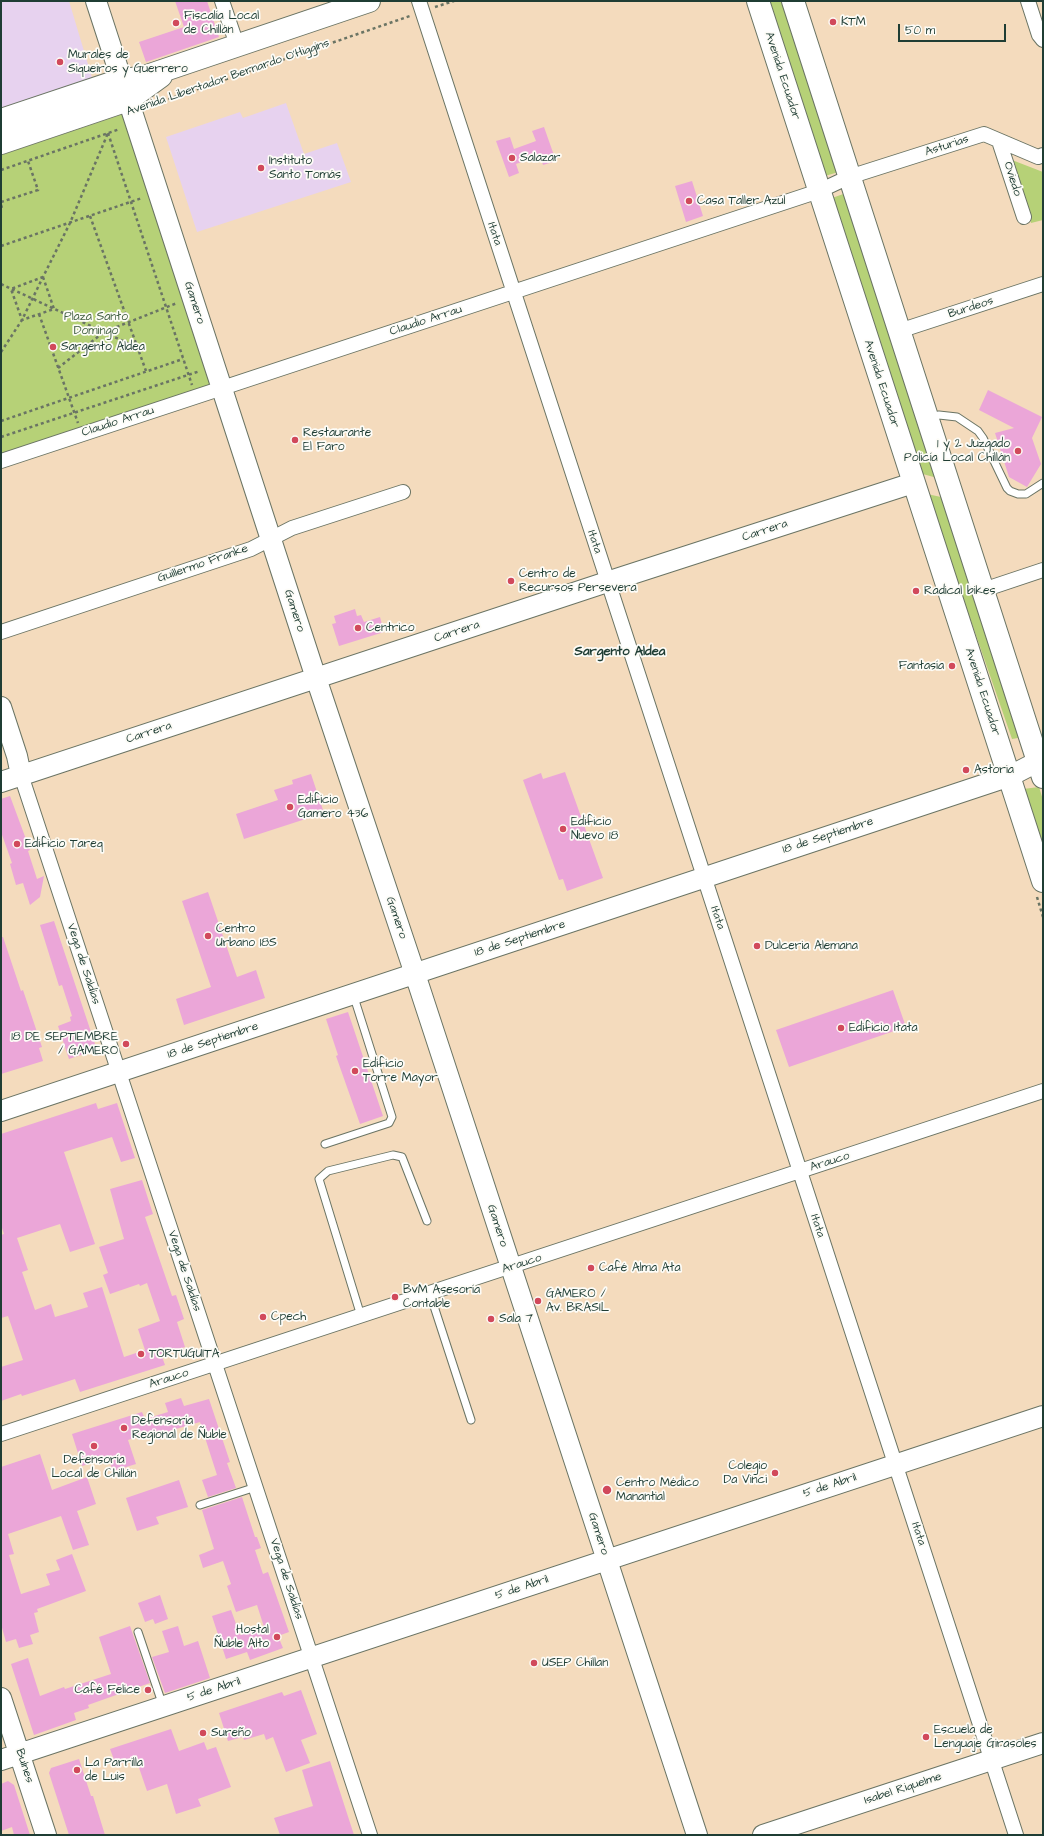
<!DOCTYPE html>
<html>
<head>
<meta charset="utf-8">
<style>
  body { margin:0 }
  #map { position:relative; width:1044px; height:1836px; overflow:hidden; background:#f4dbbd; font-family:"Architects Daughter",sans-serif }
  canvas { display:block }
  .frame { position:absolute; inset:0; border:2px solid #1f3d34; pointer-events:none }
  .scale { position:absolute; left:898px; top:24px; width:108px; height:18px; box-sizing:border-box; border:2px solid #1f3d34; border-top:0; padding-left:5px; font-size:12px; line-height:14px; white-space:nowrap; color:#1f3d34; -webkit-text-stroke:3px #fdfcf7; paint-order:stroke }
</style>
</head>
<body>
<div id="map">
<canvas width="1044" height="1836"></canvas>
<div class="frame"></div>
<div class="scale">50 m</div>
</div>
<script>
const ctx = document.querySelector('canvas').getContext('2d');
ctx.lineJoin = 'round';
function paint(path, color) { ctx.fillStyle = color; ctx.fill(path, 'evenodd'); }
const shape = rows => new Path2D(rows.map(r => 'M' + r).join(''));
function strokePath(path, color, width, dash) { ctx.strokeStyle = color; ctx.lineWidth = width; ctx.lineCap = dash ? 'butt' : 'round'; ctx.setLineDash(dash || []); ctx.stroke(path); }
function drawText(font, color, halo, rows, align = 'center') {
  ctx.font = font + ' "Architects Daughter",sans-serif'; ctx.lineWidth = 3.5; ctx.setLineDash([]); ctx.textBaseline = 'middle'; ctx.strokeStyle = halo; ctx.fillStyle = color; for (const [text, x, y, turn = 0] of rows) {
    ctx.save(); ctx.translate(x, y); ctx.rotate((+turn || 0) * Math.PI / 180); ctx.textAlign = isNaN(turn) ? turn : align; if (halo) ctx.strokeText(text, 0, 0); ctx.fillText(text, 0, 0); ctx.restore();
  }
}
paint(shape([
  [1,1,69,1,93,81,1,109],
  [286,103,304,154,337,143,351,182,197,232,166,137,240,112,243,118]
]), '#e7d2ef');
paint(shape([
  [764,1,781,1,842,171,825,176],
  [126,113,216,385,1,456,1,155],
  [1012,160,1043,172,1043,220,1031,223],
  [849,192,941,479,919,473,832,198],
  [927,494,941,497,1024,737,1012,739],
  [1039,787,1043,800,1043,850,1023,789]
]), '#b6d177');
paint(shape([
  [175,1,207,1,219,37,146,62,139,42,184,27],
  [544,127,556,161,543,165,540,155,516,164,519,173,509,177,496,141,510,137,514,149,536,141,532,131],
  [692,181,703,216,686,222,675,186],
  [988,390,1042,417,1032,438,1041,464,1027,487,1009,477,995,433,1014,428,979,410],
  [355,609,357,616,361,615,364,622,380,617,384,632,339,646,332,624,336,623,334,616],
  [565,772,603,878,567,891,563,879,559,880,523,780,541,773,543,779],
  [311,774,324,813,244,839,236,814,278,800,274,790,293,784,292,780],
  [10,796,30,850,28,851,37,879,44,876,40,897,30,905,23,883,16,885,10,864,12,863,1,832,1,799],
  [208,892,237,977,256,970,265,998,184,1025,176,999,211,987,182,901],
  [54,921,96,1047,93,1051,69,1059,58,1026,71,1021,70,1017,72,1016,62,985,59,986,40,925],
  [1,937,3,937,21,991,23,990,42,1047,39,1048,43,1061,1,1074],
  [893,990,906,1027,789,1067,776,1030],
  [348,1012,383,1116,360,1124,336,1056,338,1055,326,1019],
  [96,1103,98,1109,117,1103,135,1158,121,1162,112,1137,64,1152,95,1244,70,1252,60,1224,17,1238,28,1270,22,1272,35,1310,51,1304,55,1317,88,1307,83,1293,102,1287,124,1357,145,1350,138,1329,160,1321,147,1283,140,1286,139,1284,110,1294,103,1275,108,1273,99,1247,124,1239,110,1189,142,1180,153,1214,145,1217,172,1296,176,1295,184,1319,177,1322,185,1347,161,1354,165,1365,80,1392,75,1379,22,1396,21,1394,1,1401,1,1367,23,1360,8,1316,1,1318,1,1235,4,1234,1,1225,1,1134],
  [181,1398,184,1406,209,1399,230,1462,227,1463,236,1488,208,1497,202,1480,217,1475,200,1422,169,1431,171,1436,158,1440,156,1434,150,1436,149,1433,128,1440,136,1464,113,1471,108,1458,82,1466,72,1434,142,1412,145,1419,168,1412,165,1403],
  [40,1454,52,1490,87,1477,96,1504,77,1511,89,1545,73,1550,61,1516,8,1534,14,1554,9,1555,21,1594,50,1585,46,1574,60,1570,56,1560,72,1554,86,1591,37,1609,38,1612,34,1613,39,1632,30,1635,33,1644,19,1648,16,1639,6,1642,1,1624,1,1467],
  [179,1480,188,1507,156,1517,159,1524,137,1531,126,1498],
  [242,1497,255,1537,257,1537,261,1548,255,1550,263,1574,268,1572,289,1632,278,1636,283,1648,250,1660,247,1652,226,1659,212,1616,231,1610,240,1635,264,1627,257,1605,236,1612,227,1586,231,1584,223,1561,203,1568,199,1555,214,1549,202,1510],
  [160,1595,168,1619,155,1624,153,1619,145,1622,138,1603],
  [130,1626,150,1683,88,1705,89,1708,74,1713,76,1720,34,1735,11,1664,28,1658,40,1696,64,1687,65,1689,111,1674,99,1637],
  [178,1626,184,1646,198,1641,210,1678,165,1693,152,1657,169,1652,162,1631],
  [301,1690,317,1734,301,1740,310,1763,286,1772,273,1737,266,1740,264,1734,244,1740,243,1737,228,1741,219,1713,282,1692,284,1696],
  [171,1729,179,1751,204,1742,207,1750,216,1747,231,1787,198,1799,201,1806,176,1814,167,1784,147,1791,136,1759,116,1765,110,1749],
  [79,1759,91,1796,93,1796,105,1835,69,1835,49,1773,51,1768],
  [330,1761,354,1835,280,1835,274,1818,313,1806,302,1770],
  [8,1781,14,1785,30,1835,14,1835,12,1827,1,1831,1,1784]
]), '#eba6d8');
const lane = shape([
  [929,417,939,415,957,417,978,431,983,438,1007,488,1010,491,1018,494,1026,494,1043,483],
  [325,1144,389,1123,392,1117,353,994],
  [430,1294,471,1420],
  [361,1316,319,1179,328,1171,393,1155,402,1157,427,1221],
  [200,1505,256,1487],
  [138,1632,163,1706]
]);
const street = shape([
  [222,1,237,45],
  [419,1,1016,1835],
  [1028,1,1039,35,1043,40],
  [999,141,1024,217],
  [899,331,1043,284],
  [1,461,819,191,849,177,984,134,1038,157,1043,155],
  [983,590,1043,570],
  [1,632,251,549,292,528,403,492],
  [21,775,370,1835],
  [1,1434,1043,1091]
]);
const secondary = shape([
  [96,1,316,678,415,974,697,1835],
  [1,707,17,756,21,775],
  [1,782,607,582,913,483],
  [1,1111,1010,776,1043,759],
  [1,1698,46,1835],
  [1,1760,1043,1416],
  [763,1835,1043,1743]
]);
const primary = shape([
  [758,1,1043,881],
  [793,1,1043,777],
  [1,120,121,80,141,78,369,1],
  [1,143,128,100,161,76]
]);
strokePath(lane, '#6a7464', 9);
strokePath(street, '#6a7464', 16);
strokePath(secondary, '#6a7464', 22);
strokePath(primary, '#6a7464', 24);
strokePath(shape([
  [435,7,454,1],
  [157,103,410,16],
  [108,133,192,385],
  [1,170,120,129],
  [1,202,38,190,28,161],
  [1,205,2,208],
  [90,216,146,371],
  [1,246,142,198],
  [43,277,54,309,22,320,11,289,43,277],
  [1,284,138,348],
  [39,314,78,423],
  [1,352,22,320,43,277,70,223,108,133],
  [58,368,104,332,177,303],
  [1,421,183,359],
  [1,437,200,371],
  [1037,897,1043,917]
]), '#6a7464', 2.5, [3, 3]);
strokePath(lane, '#fff', 7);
strokePath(street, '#fff', 14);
strokePath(secondary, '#fff', 20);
strokePath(primary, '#fff', 22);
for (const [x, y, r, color] of [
  [833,22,4,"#d1495b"],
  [176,23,4,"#d1495b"],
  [60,62,4,"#d1495b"],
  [512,158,4,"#d1495b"],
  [261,168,4,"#d1495b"],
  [689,201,4,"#d1495b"],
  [53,347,4,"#d1495b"],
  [295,440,4,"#d1495b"],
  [1018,451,4,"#d1495b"],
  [511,581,4,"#d1495b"],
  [916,591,4,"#d1495b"],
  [358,628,4,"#d1495b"],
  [952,666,4,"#d1495b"],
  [966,770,4,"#d1495b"],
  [290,807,4,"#d1495b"],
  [563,829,4,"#d1495b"],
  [17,844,4,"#d1495b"],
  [208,936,4,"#d1495b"],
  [757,946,4,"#d1495b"],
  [841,1028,4,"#d1495b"],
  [126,1044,4,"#d1495b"],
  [355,1071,4,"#d1495b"],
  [591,1268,4,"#d1495b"],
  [395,1297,4,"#d1495b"],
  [538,1301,4,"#d1495b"],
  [263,1317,4,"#d1495b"],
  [491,1319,4,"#d1495b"],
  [141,1354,4,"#d1495b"],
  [124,1428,4,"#d1495b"],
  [94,1446,4,"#d1495b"],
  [775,1473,4,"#d1495b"],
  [607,1490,5,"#d1495b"],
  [277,1637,4,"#d1495b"],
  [534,1663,4,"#d1495b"],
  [148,1690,4,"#d1495b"],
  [203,1733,4,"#d1495b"],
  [926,1737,4,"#d1495b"],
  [77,1770,4,"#d1495b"]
]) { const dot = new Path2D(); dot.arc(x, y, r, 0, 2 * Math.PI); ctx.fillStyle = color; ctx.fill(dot); strokePath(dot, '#fdfcf7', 1.5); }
drawText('12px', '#1f3d34', '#fdfcf7', [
  ["Fiscalía Local",184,16],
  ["de Chillán",184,30],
  ["KTM",841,22],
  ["Murales de",68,55],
  ["Siqueiros y Guerrero",68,69],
  ["Salazar",520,158],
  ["Instituto",269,161],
  ["Santo Tomás",269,175],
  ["Casa Taller Azul",697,201],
  ["Sargento Aldea",61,347],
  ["Restaurante",303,433],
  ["El Faro",303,447],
  ["1 y 2 Juzgado",1010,444,"right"],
  ["Policía Local Chillán",1010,458,"right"],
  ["Centro de",519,574],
  ["Recursos Persevera",519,588],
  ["Radical bikes",924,591],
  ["Centrico",366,628],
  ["Fantasía",944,666,"right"],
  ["Astoria",974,770],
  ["Edificio",298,800],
  ["Gamero 436",298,814],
  ["Edificio",571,822],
  ["Nuevo 18",571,836],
  ["Edificio Tareq",25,844],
  ["Centro",216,929],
  ["Urbano 18S",216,943],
  ["Dulceria Alemana",765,946],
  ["Edificio Itata",849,1028],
  ["18 DE SEPTIEMBRE",118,1037,"right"],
  ["/ GAMERO",118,1051,"right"],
  ["Edificio",363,1064],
  ["Torre Mayor",363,1078],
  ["Café Alma Ata",599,1268],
  ["BvM Asesoría",403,1290],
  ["Contable",403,1304],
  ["GAMERO /",546,1294],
  ["Av. BRASIL",546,1308],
  ["Cpech",271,1317],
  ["Sala 7",499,1319],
  ["TORTUGUITA",149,1354],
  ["Defensoría",132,1421],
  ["Regional de Ñuble",132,1435],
  ["Defensoría",94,1460,"center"],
  ["Local de Chillán",94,1474,"center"],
  ["Colegio",767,1466,"right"],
  ["Da Vinci",767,1480,"right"],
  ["Centro Médico",616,1483],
  ["Manantial",616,1497],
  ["Hostal",269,1630,"right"],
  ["Ñuble Alto",269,1644,"right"],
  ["USEP Chillan",542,1663],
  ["Café Felice",140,1690,"right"],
  ["Escuela de",934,1730],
  ["Lenguaje Girasoles",934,1744],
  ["Sureño",211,1733],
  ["La Parrilla",85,1763],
  ["de Luis",85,1777]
], 'left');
drawText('12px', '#1f3d34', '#fdfcf7', [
  ["Avenida Ecuador",782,76,72],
  ["Avenida Libertador Bernardo O'Higgins",228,78,-19],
  ["Asturias",947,146,-18],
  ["Oviedo",1012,179,72],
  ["Itata",494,234,72],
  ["Gamero",194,303,72],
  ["Burdeos",971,308,-18],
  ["Claudio Arrau",426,321,-18],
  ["Avenida Ecuador",881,384,72],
  ["Claudio Arrau",118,422,-18],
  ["Carrera",765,531,-18],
  ["Itata",594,542,72],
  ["Guillermo Franke",203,564,-19],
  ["Gamero",294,611,72],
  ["Carrera",457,632,-18],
  ["Avenida Ecuador",982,692,72],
  ["Carrera",149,733,-18],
  ["18 de Septiembre",828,836,-18],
  ["Gamero",396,918,71],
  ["Itata",717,918,72],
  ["18 de Septiembre",520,939,-18],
  ["Vega de Saldías",83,964,72],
  ["18 de Septiembre",213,1041,-18],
  ["Arauco",830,1162,-18],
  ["Gamero",497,1226,72],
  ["Itata",817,1226,72],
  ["Arauco",522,1264,-18],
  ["Vega de Saldías",184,1271,72],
  ["Arauco",169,1379,-18],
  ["5 de Abril",830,1486,-18],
  ["Gamero",598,1534,72],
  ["Itata",918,1534,72],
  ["Vega de Saldías",286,1579,72],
  ["5 de Abril",522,1588,-18],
  ["5 de Abril",214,1690,-18],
  ["Bulnes",24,1766,72],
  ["Isabel Riquelme",903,1789,-18]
]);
drawText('12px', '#456245', '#fdfcf7', [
  ["Plaza Santo",96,317],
  ["Domingo",96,331]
]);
drawText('bold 13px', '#1f3d34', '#fdfcf7', [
  ["Sargento Aldea",620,652]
]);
</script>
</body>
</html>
